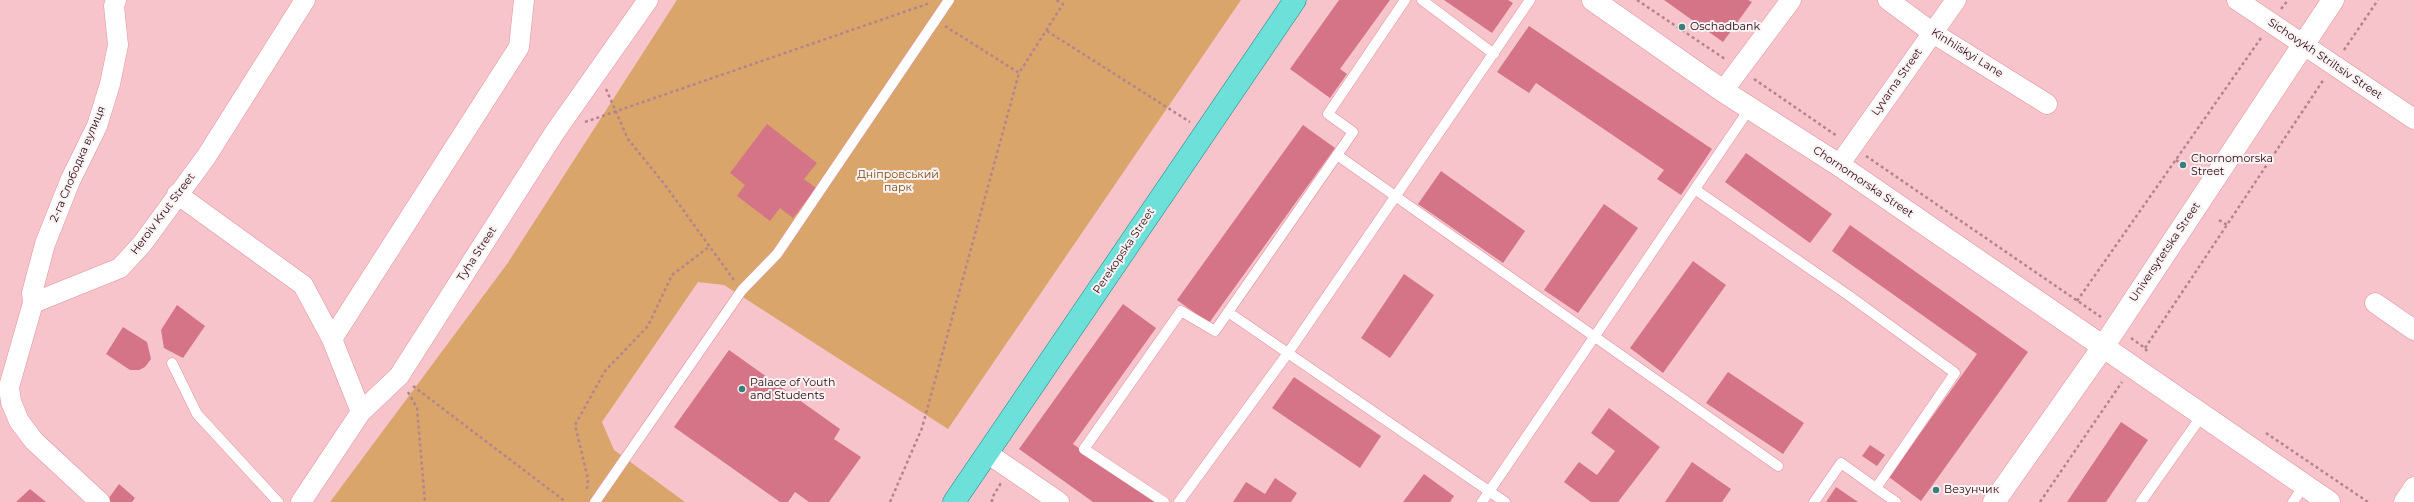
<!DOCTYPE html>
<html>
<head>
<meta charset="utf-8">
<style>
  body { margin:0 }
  canvas { display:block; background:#f7c4cb }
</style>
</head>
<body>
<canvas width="2414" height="502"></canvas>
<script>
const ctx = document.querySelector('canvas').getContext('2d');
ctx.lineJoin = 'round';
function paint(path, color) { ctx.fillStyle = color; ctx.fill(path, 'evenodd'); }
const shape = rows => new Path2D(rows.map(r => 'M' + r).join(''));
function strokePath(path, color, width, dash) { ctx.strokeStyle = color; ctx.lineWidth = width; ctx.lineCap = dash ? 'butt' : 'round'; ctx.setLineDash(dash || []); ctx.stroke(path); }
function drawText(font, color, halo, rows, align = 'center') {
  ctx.font = font + ' Montserrat,sans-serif'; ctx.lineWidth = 4; ctx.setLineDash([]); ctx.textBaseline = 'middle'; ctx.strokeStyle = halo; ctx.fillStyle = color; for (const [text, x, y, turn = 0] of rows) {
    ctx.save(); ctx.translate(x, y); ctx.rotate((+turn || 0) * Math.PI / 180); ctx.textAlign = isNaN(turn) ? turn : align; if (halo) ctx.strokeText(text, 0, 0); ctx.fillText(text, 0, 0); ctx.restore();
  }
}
paint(shape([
  [677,0,1241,0,948,429,724,285,698,282,602,422,614,450,685,502,330,502,507,264]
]), '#d9a56b');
paint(shape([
  [1339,0,1390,0,1340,69,1347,74,1330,98,1290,69],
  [1444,0,1508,0,1513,3,1492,33],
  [1664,0,1748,0,1752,2,1723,42],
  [1529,26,1712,149,1681,195,1657,179,1664,170,1536,83,1529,93,1497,72],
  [767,124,817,163,804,179,816,188,793,218,780,208,770,221,737,196,745,185,730,173],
  [1303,125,1335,148,1209,323,1177,300],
  [1746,153,1832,214,1810,243,1725,182],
  [1441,171,1525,231,1503,263,1418,204],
  [1604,204,1638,228,1578,313,1544,290],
  [1850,225,2028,352,1921,501,1889,477,1977,354,1832,251],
  [1693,261,1726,285,1663,373,1630,348],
  [1404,274,1434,295,1390,358,1361,338],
  [1123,304,1156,328,1073,444,1155,502,1093,502,1019,449],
  [177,305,205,326,183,358,164,348,161,330],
  [123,327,147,342,151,359,145,367,139,370,130,370,106,354],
  [729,350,840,429,834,439,861,457,829,502,809,502,795,492,788,502,780,502,674,427],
  [1728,372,1804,423,1783,454,1706,403],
  [1294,377,1381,436,1360,468,1272,408],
  [1609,408,1660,447,1618,502,1591,502,1564,482,1579,462,1597,475,1615,451,1591,433],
  [2121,422,2148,440,2106,502,2067,502],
  [1870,445,1885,455,1877,466,1862,456],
  [1692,462,1731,489,1722,502,1665,502],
  [1424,474,1454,496,1450,502,1403,502],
  [1275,478,1297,493,1291,502,1233,502,1246,482,1265,494],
  [119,484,135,498,132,502,106,502],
  [1836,487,1858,502,1826,502],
  [30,489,46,502,16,502]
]), '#d47486');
const service = shape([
  [1422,0,1494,54],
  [1337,155,1778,466],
  [1696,190,1848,295,1955,373,1876,488,1841,463,1814,502],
  [1228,312,1505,502],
  [172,363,197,414,278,502],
  [1876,488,1896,502],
  [595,502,742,290,777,254,949,0],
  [1164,502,1084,449,1181,311,1215,331,1353,132,1328,114,1405,0],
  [1179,502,1288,353,1530,0],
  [1482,502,1750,108],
  [2141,502,2203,414],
  [2293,502,2304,485]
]);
const minor = shape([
  [1888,0,1933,33,2047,104],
  [2237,0,2414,119],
  [1723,91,1791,0],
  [1839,165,1956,0],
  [177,194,303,285,332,339,361,412],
  [33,303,32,293,45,244,70,181,97,126,110,84,118,45,114,6,116,0],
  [2375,303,2414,330],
  [332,339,519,47,524,0],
  [987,453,1059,502],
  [100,502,34,441,19,421,11,402,9,387,33,303,120,268,142,244,206,157,305,0],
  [301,502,361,412,399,376,555,132,648,0],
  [2404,502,2414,487]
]);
const tertiary = shape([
  [1593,0,1723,91,1839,165,2329,502],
  [1994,502,2103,347,2333,0]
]);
const primary = shape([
  [954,502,1295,0]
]);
strokePath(service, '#e2919f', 11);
strokePath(minor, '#e2919f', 21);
strokePath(tertiary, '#e2919f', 23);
strokePath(primary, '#168783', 23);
strokePath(shape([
  [1637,0,1725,59],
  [2281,9,2288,0],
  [945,26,1019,73,1063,4,1056,0],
  [1047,31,1190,122],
  [2344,50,2378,0],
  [1754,79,1837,136],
  [606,89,628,139,665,185,734,280],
  [585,122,930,3],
  [1866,156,2101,317],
  [2176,160,2183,165],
  [2219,220,2227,225],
  [2077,301,2261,38],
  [2131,338,2145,348,2148,353],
  [2145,348,2324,79],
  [413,386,566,502],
  [408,392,417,408,425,502],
  [2266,433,2368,502],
  [587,489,588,479,575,425,605,371,648,326,672,275,710,246],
  [890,502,922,428,1019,73],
  [992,502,992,498,1001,483],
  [2040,502,2122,382]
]), '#b1858c', 2.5, [3, 3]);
strokePath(service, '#fff', 10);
strokePath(minor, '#fff', 20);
strokePath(tertiary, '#fff', 22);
strokePath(primary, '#6ee0da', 22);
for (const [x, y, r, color] of [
  [1682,27,4,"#38807b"],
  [2183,165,4,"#38807b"],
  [742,389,4,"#38807b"],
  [1936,490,4,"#38807b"]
]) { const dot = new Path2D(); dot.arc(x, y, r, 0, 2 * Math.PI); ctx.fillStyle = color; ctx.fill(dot); strokePath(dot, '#fbf2f3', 1.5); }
drawText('11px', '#25080f', '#fbf2f3', [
  ["Oschadbank",1690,27],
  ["Chornomorska",2191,159],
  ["Street",2191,172],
  ["Palace of Youth",750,383],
  ["and Students",750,396],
  ["Везунчик",1944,490]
], 'left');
drawText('11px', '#25080f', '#fbf2f3', [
  ["Kinhiiskyi Lane",1967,53,32],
  ["Sichovykh Striltsiv Street",2325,59,34],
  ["Lyvarna Street",1897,82,-55],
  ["2-га Слободка вулиця",78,164,-67],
  ["Chornomorska Street",1863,182,34],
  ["Heroiv Krut Street",163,214,-53],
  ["Perekopska Street",1124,251,-56],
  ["Universytetska Street",2165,252,-56],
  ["Tyha Street",477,254,-57]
]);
drawText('11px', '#774c11', '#fbf2f3', [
  ["Дніпровський",898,175],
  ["парк",898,188]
]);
</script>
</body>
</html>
